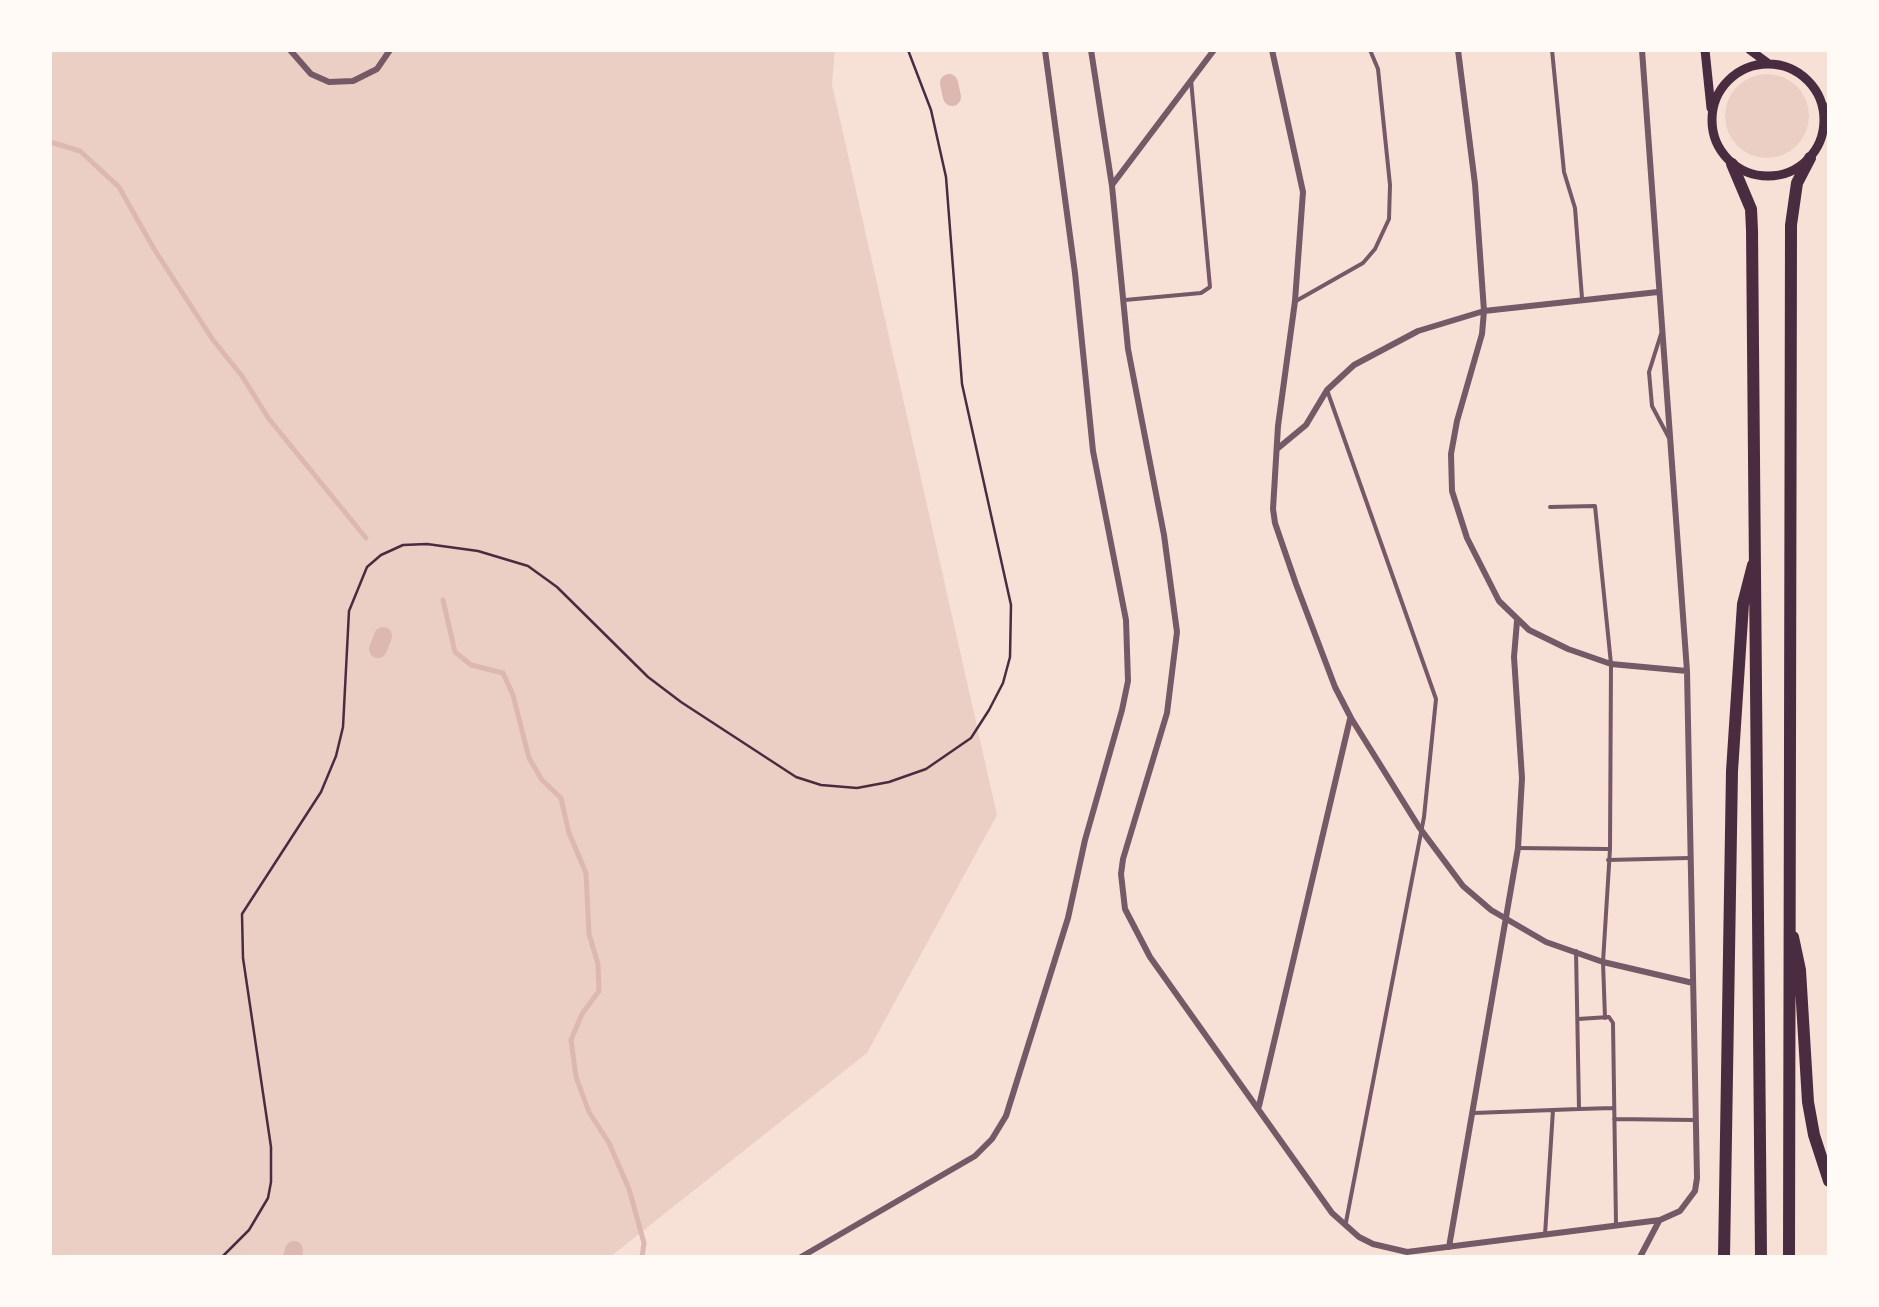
<!DOCTYPE html>
<html>
<head>
<meta charset="utf-8">
<style>
  body { margin:0 }
  #map { position:relative; width:1879px; height:1307px; overflow:hidden; background:#f7e1d7; font-family:Lato,sans-serif }
  canvas { display:block }
  .frame { position:absolute; inset:0; border:52px solid #fffaf5; pointer-events:none }
</style>
</head>
<body>
<div id="map">
<canvas width="1879" height="1307"></canvas>
<div class="frame"></div>
</div>
<script>
const ctx = document.querySelector('canvas').getContext('2d');
ctx.lineJoin = 'round';
function paint(path, color) { ctx.fillStyle = color; ctx.fill(path, 'evenodd'); }
const shape = rows => new Path2D(rows.map(r => 'M' + r).join(''));
function strokePath(path, color, width, dash) { ctx.strokeStyle = color; ctx.lineWidth = width; ctx.lineCap = dash ? 'butt' : 'round'; ctx.setLineDash(dash || []); ctx.stroke(path); }
paint(shape([
  [50,50,835,50,832,84,997,815,867,1053,610,1257,50,1257],
  '1725 116a42 42 0 1 1 84 0a42 42 0 1 1-84 0Z'
]), '#ebcfc5');
strokePath(shape([
  [50,142,80,151,119,187,154,249,213,340,242,376,269,419,366,538],
  [443,600,455,652,471,665,503,673,513,695,529,758,542,780,561,798,569,833,586,873,589,934,598,964,599,991,582,1014,571,1040,576,1077,589,1112,609,1143,629,1189,644,1243,642,1257]
]), '#dcb8b0', 5);
strokePath(shape([
  [949,83,952,97],
  [378,649,383,636],
  [292,1257,294,1250]
]), '#dcb8b0', 18);
strokePath(shape([
  [222,1257,249,1230,268,1198,271,1182,271,1147,243,958,242,914,321,792,336,756,343,727,349,611,367,567,381,555,403,545,427,544,478,551,528,566,557,587,648,677,681,702,796,777,821,785,857,788,889,782,926,769,971,738,989,710,1003,683,1010,657,1011,605,962,384,946,177,931,110,908,50]
]), '#4a2c40', 2.5);
strokePath(shape([
  [1552,50,1564,172,1575,208,1582,298],
  [1125,300,1201,293,1210,287,1191,80],
  [1296,301,1363,263,1375,249,1389,219,1390,185,1378,69,1370,50],
  [1661,334,1649,372,1652,406,1669,438],
  [1327,390,1436,699,1424,817,1346,1222],
  [1550,507,1595,506,1611,664,1610,849,1603,962,1605,1018],
  [1518,848,1608,849],
  [1608,860,1689,858],
  [1578,1019,1609,1017,1613,1023,1616,1225],
  [1579,1109,1613,1108],
  [1474,1113,1579,1109,1576,951],
  [1614,1119,1694,1120],
  [1545,1235,1553,1110]
]), '#755966', 4);
strokePath(shape([
  [290,50,311,74,329,82,353,81,377,69,390,50],
  [1091,50,1112,186,1128,349,1164,535,1177,632,1167,713,1123,859,1121,874,1125,909,1150,957,1332,1213,1359,1237,1373,1244,1407,1252,1660,1220,1680,1211,1695,1191,1697,1178,1687,671,1642,50],
  [1272,50,1303,192,1295,301,1278,426,1273,509,1275,523,1296,584,1335,687,1351,718,1419,827,1463,886,1491,910,1546,942,1603,962,1693,983],
  [1458,50,1475,184,1484,311,1482,334,1457,421,1451,454,1452,491,1467,538,1499,601,1529,630,1568,649,1611,664,1687,671],
  [1112,185,1214,50],
  [1277,449,1306,425,1327,390,1354,365,1418,331,1484,311,1658,292],
  [1259,1106,1350,719],
  [1449,1247,1518,848,1522,778,1514,657,1517,621],
  [801,1257,975,1156,992,1139,1006,1116,1068,918,1085,840,1122,710,1128,681,1126,620,1093,451,1075,273,1045,50],
  [1640,1257,1659,1221]
]), '#755966', 6);
strokePath(shape([
  [1823,108,1829,107]
]), '#755966', 9);
strokePath(shape([
  [1705,50,1711,108],
  [1750,50,1769,64],
  '1712 120a56 56 0 1 1 112 0a56 56 0 1 1-112 0Z'
]), '#4a2c40', 9);
strokePath(shape([
  [1732,164,1751,209,1752,230,1761,1257],
  [1793,937,1800,970,1808,1102,1814,1135,1829,1181],
  [1724,1257,1732,771,1743,604,1753,565],
  [1789,1257,1791,225,1797,183,1810,158]
]), '#4a2c40', 12);
</script>
</body>
</html>
